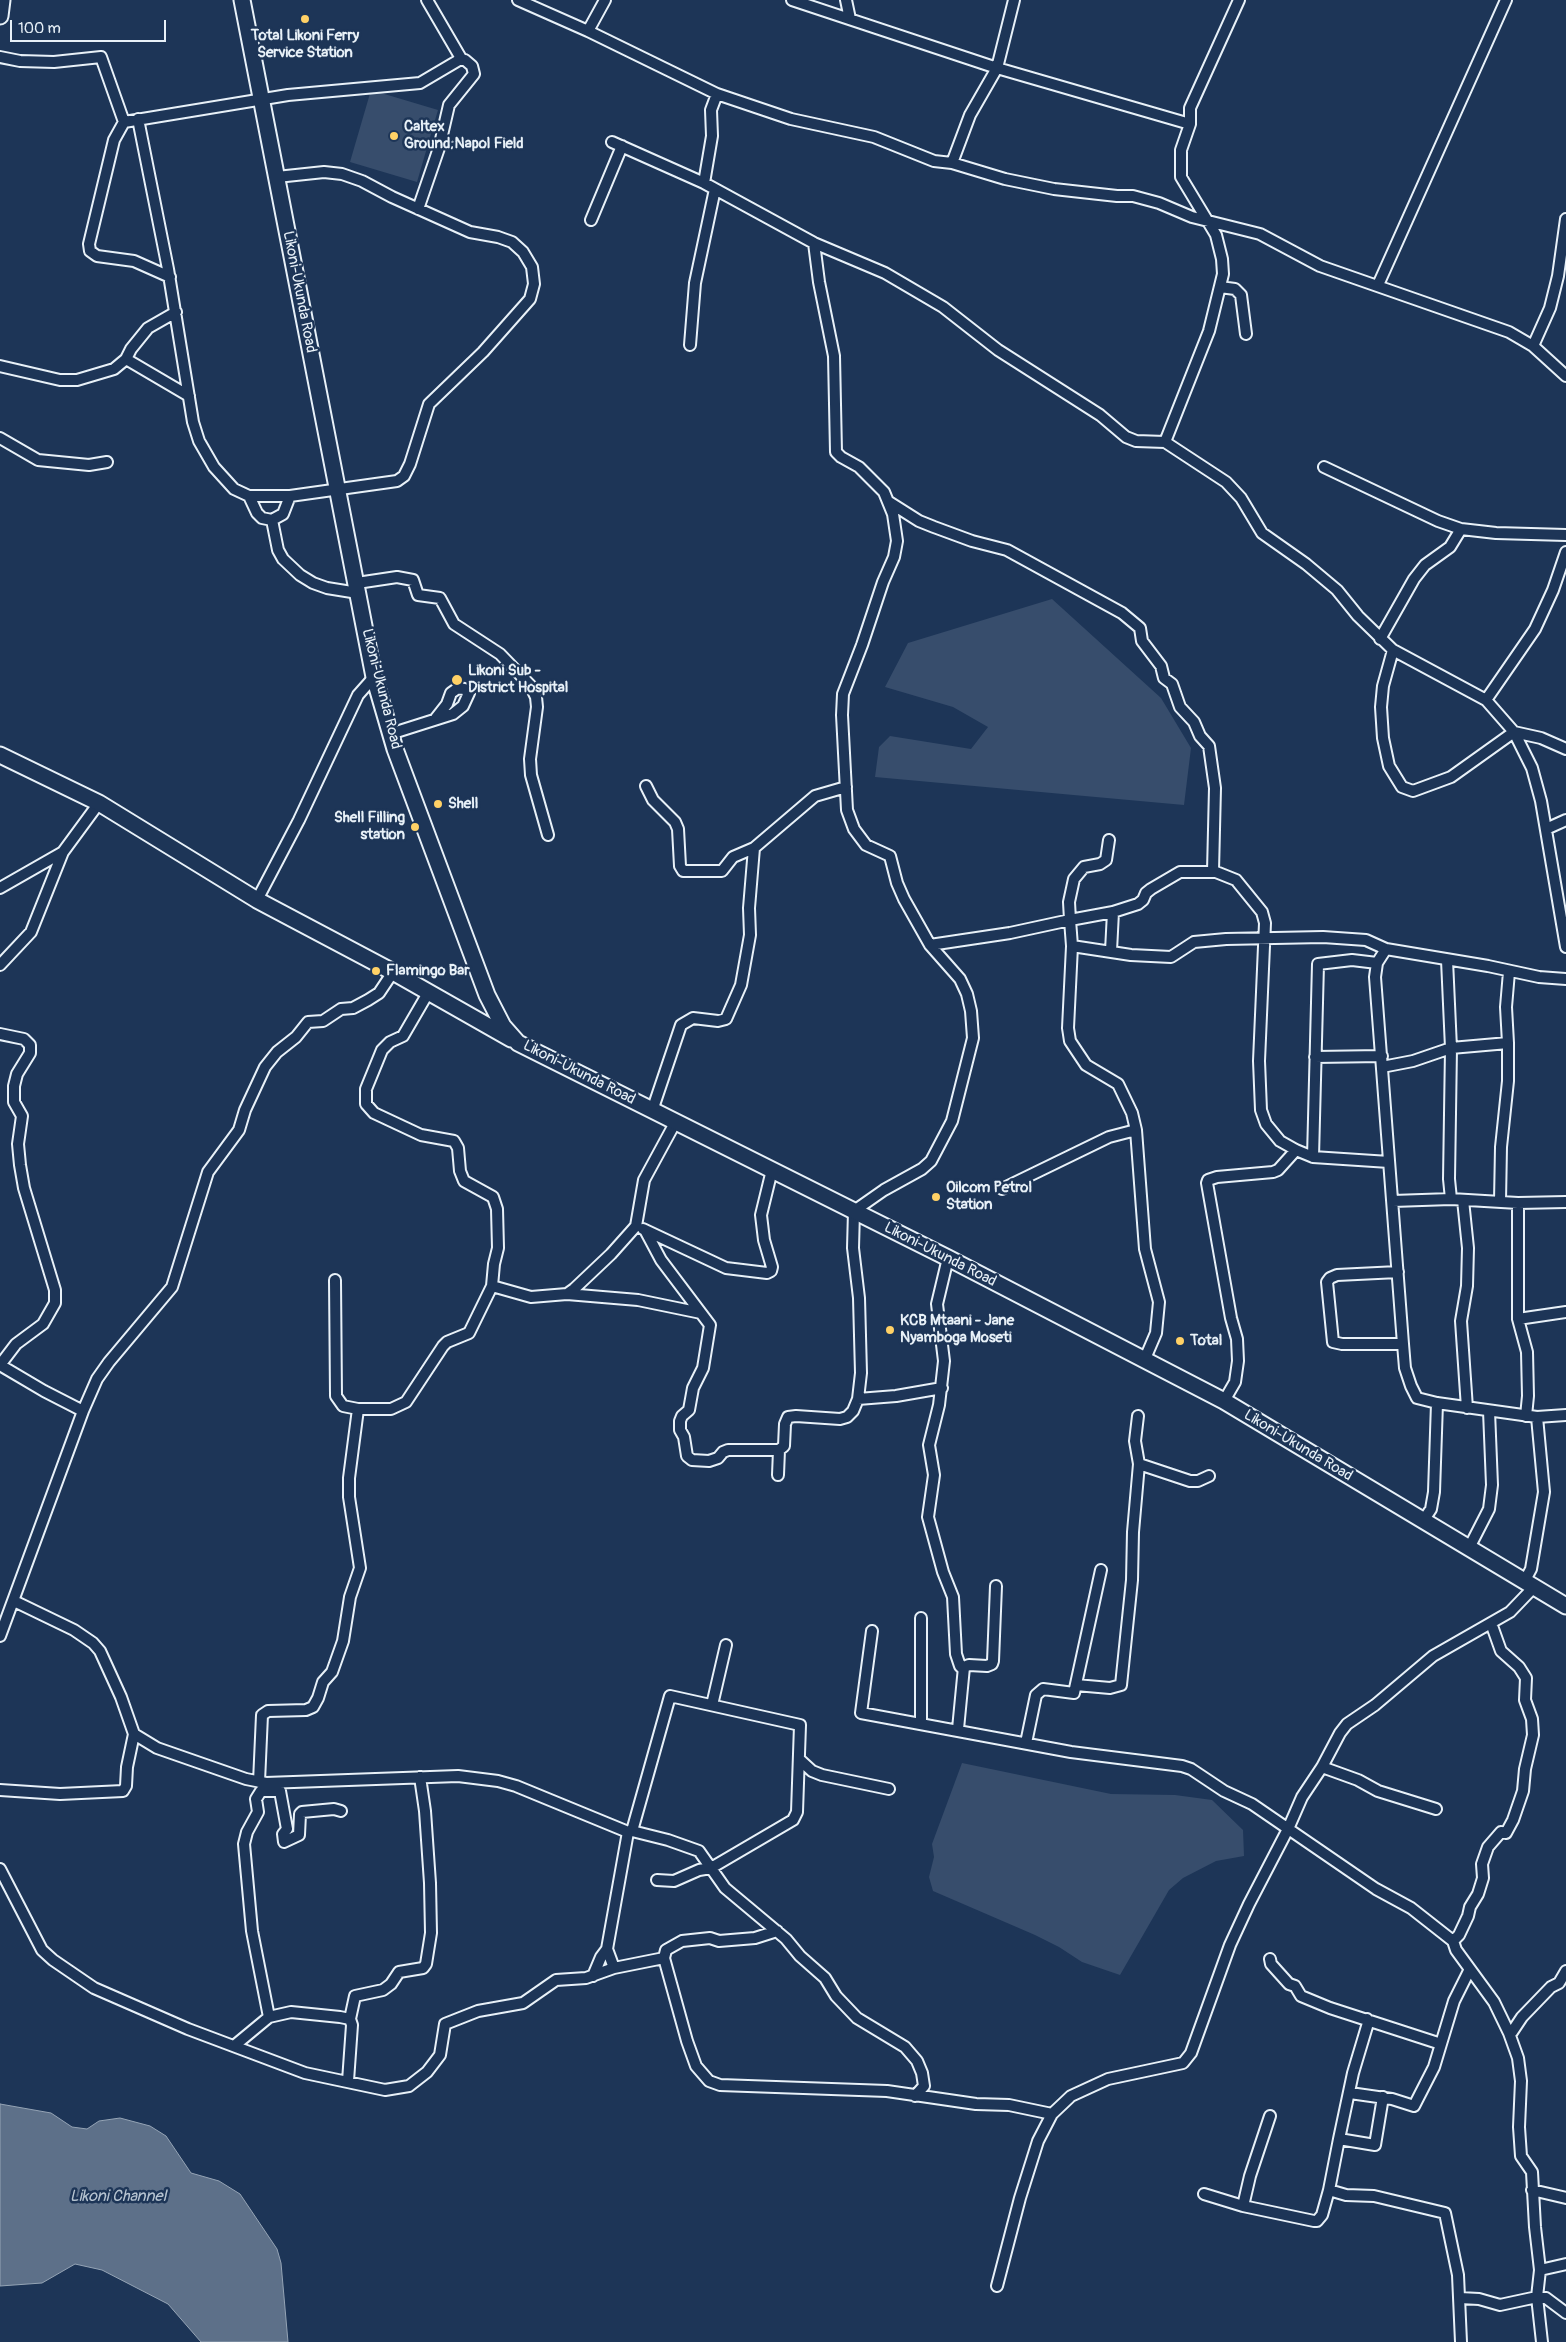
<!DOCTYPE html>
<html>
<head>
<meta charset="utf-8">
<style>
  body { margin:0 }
  #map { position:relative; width:1566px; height:2342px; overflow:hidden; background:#1d3557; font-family:Pangolin,sans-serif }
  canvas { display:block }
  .scale { position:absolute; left:10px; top:20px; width:156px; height:22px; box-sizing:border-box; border:2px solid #e8f1f8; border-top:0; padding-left:6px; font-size:15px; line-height:18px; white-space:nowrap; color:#e8f1f8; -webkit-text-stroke:4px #1d3557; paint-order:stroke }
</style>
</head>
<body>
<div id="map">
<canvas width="1566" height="2342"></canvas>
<div class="scale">100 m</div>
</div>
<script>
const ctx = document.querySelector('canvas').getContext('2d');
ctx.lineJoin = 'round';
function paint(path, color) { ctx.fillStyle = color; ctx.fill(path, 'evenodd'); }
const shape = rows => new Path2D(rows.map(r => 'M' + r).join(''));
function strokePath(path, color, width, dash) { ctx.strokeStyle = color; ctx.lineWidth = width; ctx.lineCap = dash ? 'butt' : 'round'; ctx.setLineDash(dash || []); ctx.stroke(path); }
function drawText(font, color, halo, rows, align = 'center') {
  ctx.font = font + ' Pangolin,sans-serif'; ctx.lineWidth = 5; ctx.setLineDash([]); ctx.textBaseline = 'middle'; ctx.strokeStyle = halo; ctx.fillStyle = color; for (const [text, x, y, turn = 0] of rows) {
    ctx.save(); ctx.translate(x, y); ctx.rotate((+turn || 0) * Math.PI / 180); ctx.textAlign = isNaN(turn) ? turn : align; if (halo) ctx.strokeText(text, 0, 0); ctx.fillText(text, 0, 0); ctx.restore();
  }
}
paint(shape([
  [371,90,438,110,417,182,350,162],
  [1052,599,1161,698,1191,748,1184,805,875,777,879,747,890,736,971,749,988,727,953,707,885,687,908,643],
  [962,1763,1111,1794,1175,1795,1212,1800,1243,1830,1244,1856,1216,1861,1183,1878,1169,1890,1120,1975,1082,1962,1059,1947,1035,1935,933,1891,929,1877,934,1857,932,1844]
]), '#374d6c');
const water = shape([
  [0,2104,51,2113,72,2127,87,2129,99,2121,120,2118,150,2126,166,2136,191,2173,219,2181,240,2194,277,2249,281,2263,288,2342,201,2342,168,2304,102,2270,75,2264,42,2283,0,2286,0,2104]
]);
paint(water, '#5d7089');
strokePath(water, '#95a4b5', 1);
const minor = shape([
  [427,0,462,60],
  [518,0,588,31,605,0],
  [792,0,997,68,1190,124],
  [846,0,850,19],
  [588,31,717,94,791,119,874,137,934,161,952,163,1005,179,1054,189,1117,196,1133,196,1159,203,1192,217,1260,234,1320,266,1509,332,1533,346,1566,376],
  [0,57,20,61,54,62,101,57,124,122],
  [138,119,168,269,193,422,199,441,214,467,234,489,249,496,290,496,397,481,404,476,410,464,429,404,483,352,530,299,534,284,532,267,523,252,512,242,498,237,470,232,392,197,362,181,342,174,324,172,277,177],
  [612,142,704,183,814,243,885,273,943,307,998,350,1100,415,1126,437,1136,441,1165,442,1226,482,1241,498,1262,533,1306,564,1337,590,1358,616,1393,650,1486,700,1514,732,1532,768,1541,801,1566,947],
  [952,163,970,115,997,68,1014,0],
  [704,183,712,136,711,110,717,94],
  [591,220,622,146],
  [170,277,134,261,97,256,90,251,89,244,114,140,124,122,288,95,420,83,459,60,465,60,472,66,474,74,449,105,439,148,418,209],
  [1378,285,1506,0],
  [1220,287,1235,289,1241,295,1246,334],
  [176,312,148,328,131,349,126,359,189,396],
  [690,345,695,283,715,189],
  [1533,346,1550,308,1558,276,1566,219],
  [0,366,60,380,77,380,114,369,126,359],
  [0,438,38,460,89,465,107,462],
  [1165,442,1209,331,1223,274,1222,259,1216,235,1181,177,1181,150,1190,124,1190,108,1239,0],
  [1324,467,1438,521,1461,529,1496,533,1566,535],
  [249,496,257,513,262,518,272,520,283,514,290,496],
  [889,502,919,521,934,527,972,541,1007,550,1122,613,1140,628,1142,641,1161,666,1164,678,1172,684,1180,707,1194,722,1200,736,1209,746,1215,788,1213,871],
  [272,520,278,550,283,559,300,575,313,583,327,588,358,593],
  [357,583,397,577,413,580,418,595,440,598,454,624,500,654,530,685,536,697,537,707,530,759,531,775,548,835],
  [1380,639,1414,579,1425,565,1450,547,1461,529],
  [1393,650,1383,686,1381,707,1383,738,1389,766,1402,787,1413,791,1451,777,1514,732,1541,738,1566,749],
  [1486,700,1535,629,1553,590,1566,552],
  [390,734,453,714,463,706,469,693,464,689,458,688,451,693,447,704,436,718],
  [646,786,653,800,675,822,678,829,680,866,683,871,722,871,733,857,754,848],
  [1546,829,1566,820],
  [0,888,63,852],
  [257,900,299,820,358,695,374,677],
  [930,945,1010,933,1070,920,1069,902,1074,879,1084,867,1100,864,1106,860,1109,840],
  [1072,946,1131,955,1171,957,1194,942,1226,939,1323,937,1366,940,1386,949],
  [1111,951,1113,912],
  [1447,960,1451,1048,1449,1179,1451,1199],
  [0,965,31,932,63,852,99,803],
  [1566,979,1539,977,1488,966,1386,949,1377,963,1375,977,1403,1344,1405,1368,1411,1386,1417,1398,1437,1403,1537,1417,1566,1415],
  [428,993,403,1036,390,1042,382,1050,366,1089,366,1104,374,1113,421,1135,454,1141,458,1148,460,1171,464,1181,493,1197,497,1209,498,1248,494,1264,492,1286],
  [0,1034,24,1039,30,1045,30,1053,17,1074,14,1086,14,1102,22,1116,18,1144,20,1165,24,1188,55,1290,55,1303,43,1324,16,1344,0,1365],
  [1315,1057,1382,1056],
  [1382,1067,1413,1061,1451,1048,1508,1043],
  [652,1111,681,1025,693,1018,718,1021,726,1019,741,985,750,935,749,908,754,848,815,796,846,787],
  [1313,1157,1318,964,1352,960,1377,963],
  [1002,1189,1109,1137,1136,1130],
  [1463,1200,1468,1248,1467,1286,1461,1321,1467,1408],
  [1393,1201,1451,1199,1518,1203,1566,1202],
  [1500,1201,1501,1147,1508,1081,1508,1043,1506,1007,1509,972],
  [1518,1203,1518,1319,1527,1352,1528,1396,1526,1416],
  [643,1229,726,1268,767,1273,771,1271,772,1267,764,1240,761,1215,772,1170],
  [645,1230,661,1260,710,1325,703,1368,693,1388,689,1410,682,1416,680,1421,680,1430,684,1437,687,1456,692,1460,709,1461,718,1458,723,1452,728,1450,779,1450],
  [948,1258,937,1304,944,1361,939,1405,929,1445,934,1475,928,1517,943,1572,953,1597,956,1654,960,1666,963,1669],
  [1398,1272,1337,1275,1330,1278,1327,1282,1333,1342,1342,1344,1403,1344],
  [335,1280,336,1396,343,1406,358,1409],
  [567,1294,638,1300,701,1313],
  [1518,1319,1566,1312],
  [1144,1361,1156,1333,1159,1302,1145,1249,1136,1130,1132,1113,1118,1084,1086,1065,1070,1041,1068,1028,1072,946,1070,920,1113,912,1138,904,1143,900,1146,893,1151,889,1180,872,1216,872,1236,880,1262,912,1265,923,1259,1061,1261,1110,1266,1124,1280,1141,1296,1150,1313,1157,1389,1162],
  [0,1365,44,1391,83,1411],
  [858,1399,896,1396,942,1388],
  [1224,1401,1235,1382,1238,1361,1237,1339,1231,1318,1207,1183,1208,1180,1217,1177,1273,1172,1278,1170,1296,1150],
  [1139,1464,1190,1481,1198,1481,1209,1476],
  [778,1475,779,1450,784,1446,785,1424,788,1417,796,1416,840,1419,847,1417,853,1411,858,1399,861,1373,859,1298,853,1248,854,1211,884,1190,922,1169,931,1161,952,1121,973,1038,971,1011,967,994,960,979,930,945,904,899,897,883,890,856,866,845,854,829,847,810,842,715,843,694,862,645,883,582,894,557,897,541,893,514,884,492,859,467,841,457,836,452,834,356,819,282,814,243],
  [1423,1521,1431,1509,1434,1492,1437,1403],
  [1469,1548,1489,1509,1492,1485,1489,1411],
  [1524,1582,1531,1569,1544,1492,1537,1417],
  [14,1601,74,1630,93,1643,100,1651,121,1697,134,1734,157,1748,246,1779,266,1783,458,1776,498,1781,516,1786,628,1832,607,1949,614,1968],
  [921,1618,921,1722],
  [872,1631,861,1713,1071,1752,1182,1766,1191,1769,1224,1791,1252,1804,1376,1889,1411,1908,1453,1941,1456,1950,1494,2002,1509,2033,1518,2058,1521,2081,1519,2127,1521,2156,1532,2172,1535,2227,1540,2270,1537,2297,1542,2342],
  [0,1636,83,1411,97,1379,109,1362,172,1287,208,1172,239,1130,245,1110,265,1067,277,1052,296,1037,308,1022,323,1021,341,1009,353,1008,368,1000,379,993,393,972],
  [1076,1685,1110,1688,1121,1685,1132,1580,1133,1532,1139,1464,1135,1441,1138,1416],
  [712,1705,726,1645],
  [958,1729,964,1667,969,1665,987,1666,992,1664,993,1661,996,1586],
  [1026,1743,1036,1695,1043,1689,1074,1693,1101,1570],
  [800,1760,812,1771,822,1775,889,1789],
  [1322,1767,1358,1780,1378,1791,1436,1809],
  [259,1782,262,1715,268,1711,306,1710,313,1707,318,1698,323,1682,332,1672,343,1641,350,1597,360,1568,349,1497,349,1478,358,1409,391,1409,406,1402,443,1346,447,1342,469,1333,492,1286,531,1297,567,1294,574,1289,611,1254,636,1226,644,1180,675,1123],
  [277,1787,280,1791,287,1829,283,1834,284,1842,299,1835,300,1814,302,1812,334,1809,341,1811],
  [0,1790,60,1794,123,1791,126,1786,127,1767,134,1734],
  [632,1831,670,1696,800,1725,797,1812,793,1820,711,1868,699,1870,674,1881,657,1880],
  [628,1832,632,1831,668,1840,699,1851,725,1888,786,1939,800,1956,825,1978,836,1996,857,2018,905,2047,917,2061,922,2073,924,2086,915,2096],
  [0,1869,42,1950,53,1960,94,1988,188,2029,305,2073,385,2090,409,2086,427,2072,440,2055,445,2024,478,2011,523,2003,556,1980,586,1978,614,1968,664,1958,666,1950,682,1941,710,1938,719,1941,755,1938,777,1931],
  [1453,1941,1459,1935,1468,1916,1470,1907,1478,1894,1483,1878,1482,1864,1488,1847,1501,1832,1506,1833,1513,1820,1523,1791,1525,1769,1533,1735,1532,1719,1525,1700,1526,1678,1519,1667,1501,1651,1491,1623],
  [664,1958,687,2041,696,2066,709,2081,720,2085,887,2091,976,2104,1009,2105,1052,2114],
  [1270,1959,1271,1964,1289,1984,1295,1986,1301,1996,1330,2008,1441,2044],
  [593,1976,601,1957,607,1949],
  [269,2017,252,1931,244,1844,247,1832,258,1812,256,1799,261,1791,280,1791],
  [350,2019,355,1996,383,1990,391,1984,399,1972,423,1968,426,1964,431,1933,430,1883,425,1811,420,1777],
  [1509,2033,1512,2032,1522,2017,1551,1987,1559,1983,1566,1971],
  [234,2046,269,2017,291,2012,340,2017,350,2019,352,2025,348,2081],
  [1350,2093,1392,2099,1414,2106,1434,2067,1454,2001,1470,1969],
  [1339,2139,1353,2073,1368,2023,1367,2019],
  [1329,2190,1339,2139,1375,2145,1383,2097],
  [1532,2190,1566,2198],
  [1204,2194,1243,2206,1314,2221,1317,2221,1322,2215,1329,2190,1346,2195,1374,2196,1445,2213,1458,2275,1461,2342],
  [1243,2206,1250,2176,1270,2116],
  [1540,2270,1566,2264],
  [997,2286,1020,2198,1038,2141,1052,2114,1071,2096,1108,2079,1183,2063,1191,2053,1230,1945,1249,1904,1288,1829,1302,1797,1322,1767,1340,1733,1347,1724,1375,1705,1433,1656,1510,1612,1534,1587],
  [1460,2298,1479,2299,1500,2305,1537,2297,1546,2298,1566,2313]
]);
const highway = shape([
  [242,0,374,677,395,749,487,995,503,1026,518,1043,948,1258,1224,1401,1566,1606],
  [0,16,2,0],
  [0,755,99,803,257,900,393,972,511,1039]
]);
strokePath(minor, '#e8f1f8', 14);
strokePath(highway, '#e8f1f8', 19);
strokePath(minor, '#1d3557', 10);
strokePath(highway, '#1d3557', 15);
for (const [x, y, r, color] of [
  [305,19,5,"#ffd166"],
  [394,136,5,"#ffd166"],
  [457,680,6,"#ffd166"],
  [438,804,5,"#ffd166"],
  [415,827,5,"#ffd166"],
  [376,971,5,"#ffd166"],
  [936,1197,5,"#ffd166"],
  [890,1330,5,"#ffd166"],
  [1180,1341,5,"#ffd166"]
]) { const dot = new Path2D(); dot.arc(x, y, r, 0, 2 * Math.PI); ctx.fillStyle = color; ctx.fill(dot); strokePath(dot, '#1d3557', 2); }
drawText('bold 15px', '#e8f1f8', '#1d3557', [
  ["Total Likoni Ferry",305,36,"center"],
  ["Service Station",305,53,"center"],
  ["Caltex",404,127],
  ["Ground;Napol Field",404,144],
  ["Likoni Sub -",468,671],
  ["District Hospital",468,688],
  ["Shell",448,804],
  ["Shell Filling",405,818,"right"],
  ["station",405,835,"right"],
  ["Flamingo Bar",386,971],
  ["Oilcom Petrol",946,1188],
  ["Station",946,1205],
  ["KCB Mtaani - Jane",900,1321],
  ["Nyamboga Moseti",900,1338],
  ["Total",1190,1341]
], 'left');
drawText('15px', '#e8f1f8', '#1d3557', [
  ["Likoni-Ukunda Road",299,292,79],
  ["Likoni-Ukunda Road",381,689,76],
  ["Likoni-Ukunda Road",579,1073,27],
  ["Likoni-Ukunda Road",940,1255,27],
  ["Likoni-Ukunda Road",1298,1446,31]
]);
drawText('italic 16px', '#b7c4d1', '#1d3557', [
  ["Likoni Channel",118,2197]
]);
</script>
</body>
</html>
